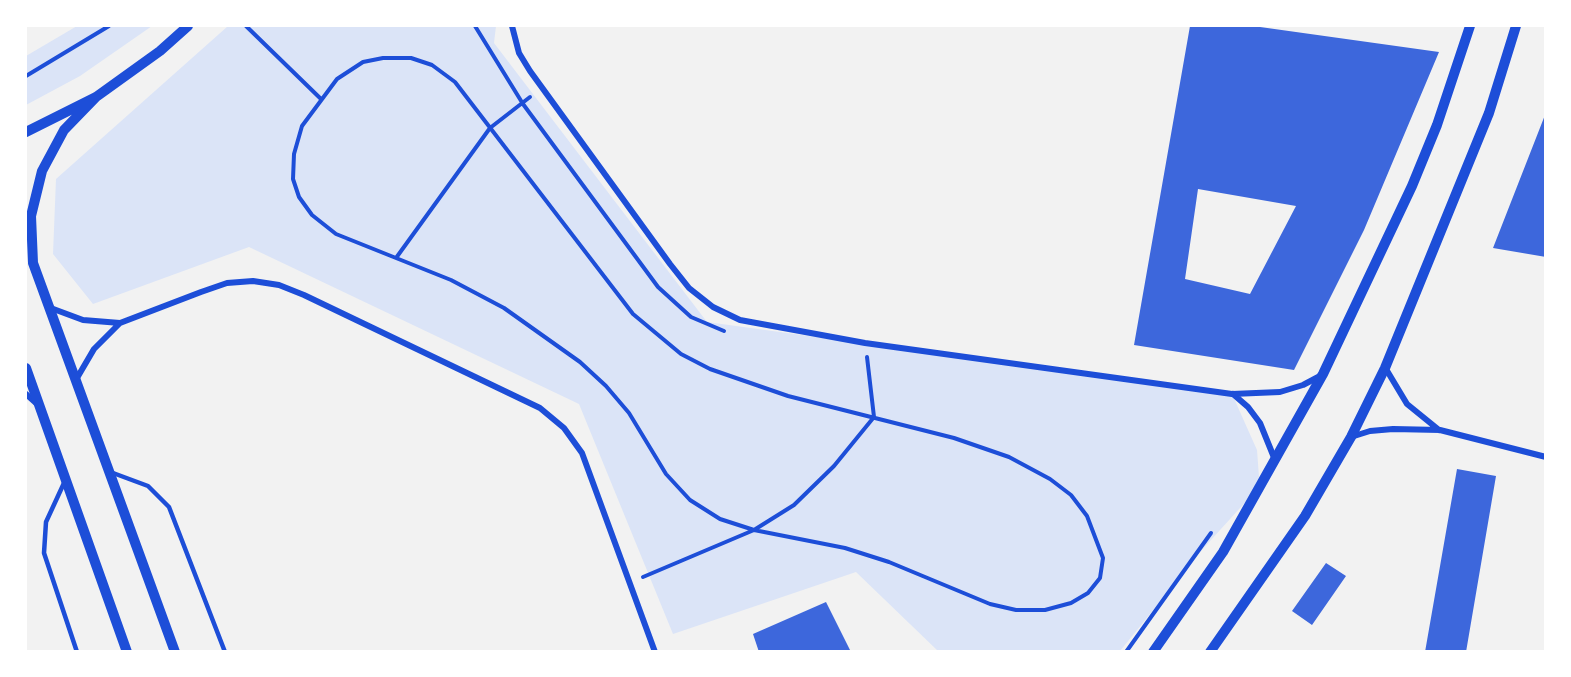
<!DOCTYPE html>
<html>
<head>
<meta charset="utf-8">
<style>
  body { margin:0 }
  #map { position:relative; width:1571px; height:677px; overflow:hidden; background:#f2f2f2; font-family:"Space Grotesk",sans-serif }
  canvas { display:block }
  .frame { position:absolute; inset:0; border:27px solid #fff; pointer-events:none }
</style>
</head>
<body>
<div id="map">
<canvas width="1571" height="677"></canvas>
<div class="frame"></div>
</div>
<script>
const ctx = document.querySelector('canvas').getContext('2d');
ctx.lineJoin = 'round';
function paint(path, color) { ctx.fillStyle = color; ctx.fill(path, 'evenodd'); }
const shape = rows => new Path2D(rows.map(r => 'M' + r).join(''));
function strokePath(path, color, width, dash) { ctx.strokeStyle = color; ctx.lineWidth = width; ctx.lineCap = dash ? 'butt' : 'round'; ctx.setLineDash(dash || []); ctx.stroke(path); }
paint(shape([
  [77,26,152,26,80,76,26,105,26,56],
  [228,26,496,26,494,43,707,322,1232,394,1257,450,1259,477,1250,497,1201,551,1120,651,938,651,856,572,673,634,579,404,249,247,93,304,53,254,56,179]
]), '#dbe4f7');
paint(shape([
  [1190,26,1253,26,1439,52,1364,230,1294,370,1134,345],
  [1198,189,1296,206,1250,294,1185,279],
  [1545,115,1546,257,1493,248],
  [1457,469,1496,476,1466,652,1425,652],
  [1326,563,1346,576,1312,625,1292,611],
  [826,602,851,652,759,652,753,634]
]), '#3d67dc');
strokePath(shape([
  [246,26,321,99],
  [475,26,523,104,658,287,691,317,724,331],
  [383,58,411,58,432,65,455,82,633,314,681,354,710,369,788,396,954,438,1009,457,1050,479,1071,495,1087,516,1103,558,1100,578,1088,593,1071,603,1045,610,1016,610,990,604,889,562,845,548,754,530,720,519,690,500,666,474,629,413,606,386,580,362,504,308,451,280,336,234,312,215,299,197,293,179,294,154,302,126,337,79,363,62,383,58],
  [26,76,109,26],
  [396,258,490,128,530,97],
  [643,577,754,530,794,505,834,466,874,417,867,357],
  [1126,652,1211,533]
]), '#1d4ed8', 4);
strokePath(shape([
  [113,473,148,486,169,507,225,652],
  [64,483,46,522,44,553,77,652]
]), '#1d4ed8', 4.5);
strokePath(shape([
  [512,26,519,53,530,71,670,264,689,288,713,307,740,320,865,343,1232,394,1280,392,1303,385,1320,376],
  [48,307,83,320,120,323],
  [1386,369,1407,404,1439,430],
  [77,378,94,349,120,323,201,292,227,283,253,281,279,285,304,295,540,408,564,428,582,453,655,652],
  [26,394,36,403],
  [1233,394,1248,407,1260,423,1275,460],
  [1351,437,1370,431,1393,429,1440,430,1546,457]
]), '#1d4ed8', 6);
strokePath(shape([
  [96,97,64,130,42,171,31,216,33,263,175,652],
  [26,132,96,97,160,51,188,26],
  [26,368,127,652],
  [1153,652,1223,552,1323,374,1412,186,1437,125,1470,26],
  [1210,652,1305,516,1351,437,1385,368,1489,113,1516,26]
]), '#1d4ed8', 10);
</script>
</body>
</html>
